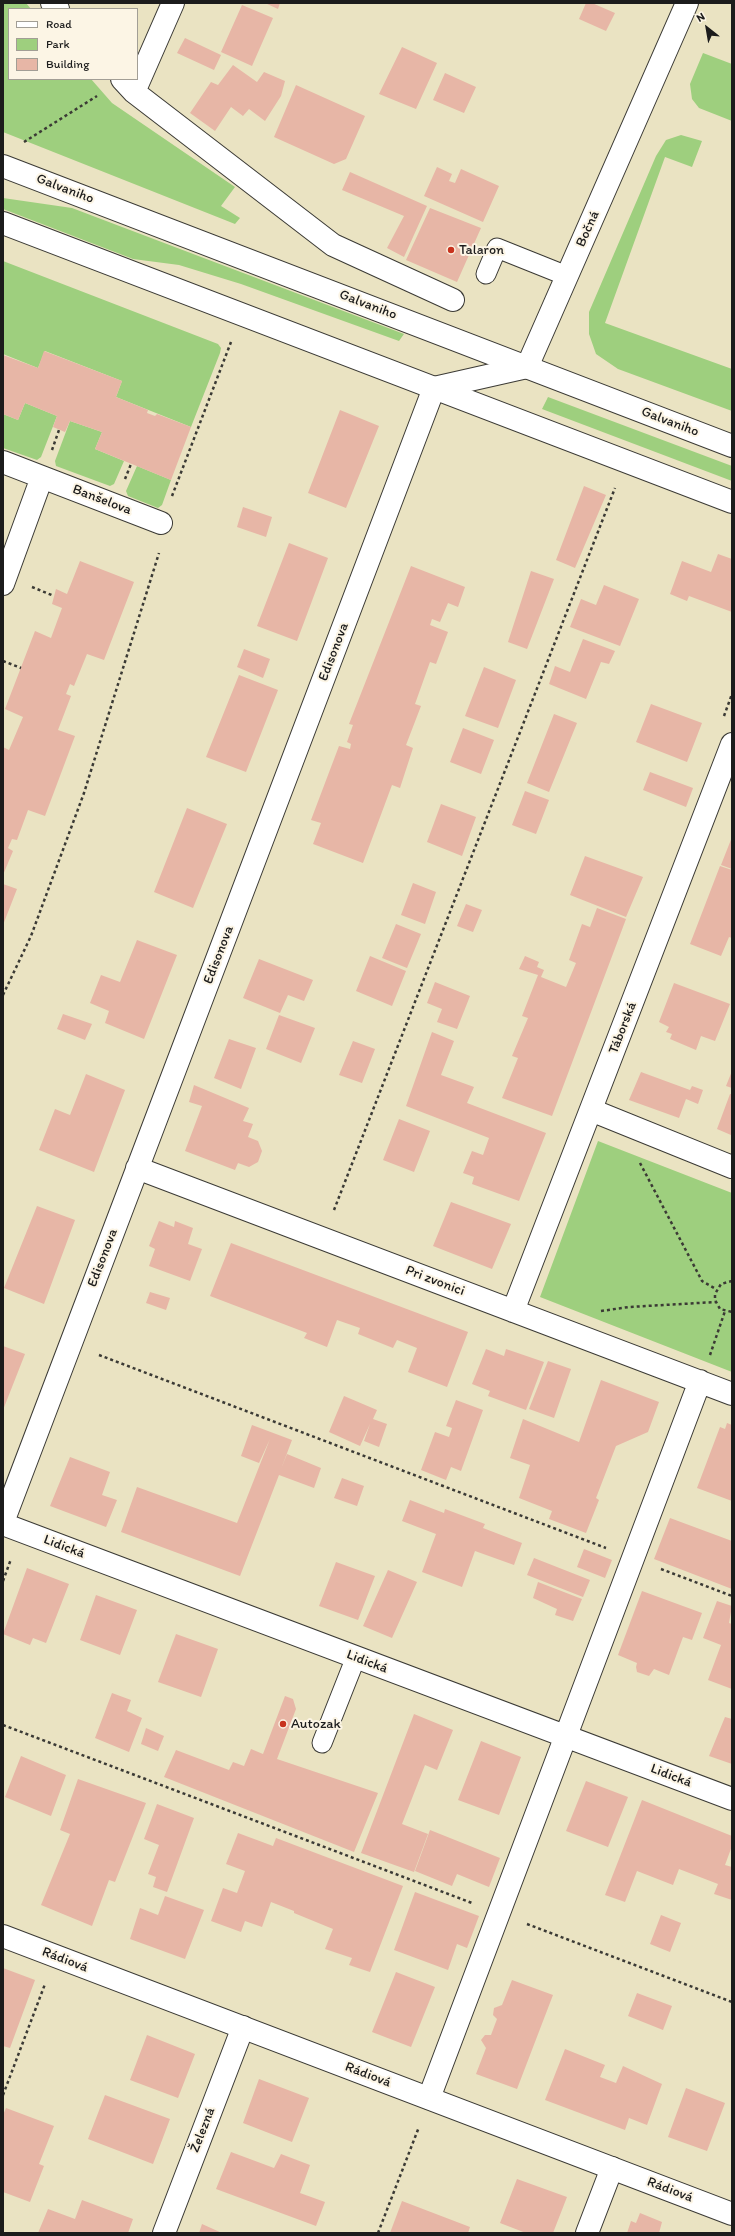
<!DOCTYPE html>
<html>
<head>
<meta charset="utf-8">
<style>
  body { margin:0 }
  #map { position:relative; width:735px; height:2236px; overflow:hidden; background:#eae3c2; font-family:Itim,sans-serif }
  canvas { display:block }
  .frame { position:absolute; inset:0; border:4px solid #1c1c1c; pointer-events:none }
  .legend { position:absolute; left:8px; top:8px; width:130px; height:72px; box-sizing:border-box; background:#fcf5e5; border:1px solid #a29e95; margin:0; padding:5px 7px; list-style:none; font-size:12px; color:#1c1c1c }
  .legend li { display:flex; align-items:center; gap:8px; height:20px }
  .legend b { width:20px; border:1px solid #a29e95 }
  .north { position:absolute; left:687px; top:8px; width:40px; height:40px; -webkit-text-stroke:3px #fcf5e5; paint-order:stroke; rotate:329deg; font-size:11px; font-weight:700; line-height:16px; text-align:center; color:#1c1c1c }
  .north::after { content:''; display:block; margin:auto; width:14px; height:18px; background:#1c1c1c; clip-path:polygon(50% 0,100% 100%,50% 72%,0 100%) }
</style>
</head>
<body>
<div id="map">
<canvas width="735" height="2236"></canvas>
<div class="frame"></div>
<ul class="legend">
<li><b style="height:5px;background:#fff"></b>Road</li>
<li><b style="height:11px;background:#9ecf7e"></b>Park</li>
<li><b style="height:11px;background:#e7b6a6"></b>Building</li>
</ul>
<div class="north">N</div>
</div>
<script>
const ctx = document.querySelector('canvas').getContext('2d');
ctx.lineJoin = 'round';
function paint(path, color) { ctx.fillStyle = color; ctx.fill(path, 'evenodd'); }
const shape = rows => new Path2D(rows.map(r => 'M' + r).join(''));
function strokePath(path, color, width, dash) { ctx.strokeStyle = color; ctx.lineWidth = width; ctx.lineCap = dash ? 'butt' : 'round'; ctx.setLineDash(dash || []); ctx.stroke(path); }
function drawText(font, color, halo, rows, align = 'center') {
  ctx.font = font + ' Itim,sans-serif'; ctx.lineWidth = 4; ctx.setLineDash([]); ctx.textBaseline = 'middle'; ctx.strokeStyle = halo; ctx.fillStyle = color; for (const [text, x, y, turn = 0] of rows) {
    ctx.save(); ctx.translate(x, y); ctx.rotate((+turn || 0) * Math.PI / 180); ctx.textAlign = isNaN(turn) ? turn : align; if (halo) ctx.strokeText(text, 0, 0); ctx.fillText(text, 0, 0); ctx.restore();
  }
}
paint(shape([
  [3,3,26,3,31,9,9,9,9,79,91,79,112,103,235,187,221,206,240,218,235,224,3,132],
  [703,53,732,64,732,121,699,108,692,99,690,84],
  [681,135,702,141,692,167,665,157,605,323,732,369,732,411,618,369,596,354,589,334,589,312,656,156,666,140],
  [3,198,72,208,404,334,399,341,241,284,179,265,133,259,3,209],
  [3,261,218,344,221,348,220,353,191,427,116,397,122,381,45,351,38,368,3,354],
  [548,397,732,466,732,481,542,409],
  [25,403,57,416,41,457,37,460,3,448,3,414,18,420],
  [70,421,102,432,95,449,124,461,114,484,110,486,56,466,55,461],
  [137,466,171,480,162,505,158,508,128,496,126,491],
  [598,1141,732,1193,732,1372,540,1297]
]), '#9ecf7e');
paint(shape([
  [265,3,280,3,278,9],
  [586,3,592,3,615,13,606,31,579,19],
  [242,5,273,18,252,66,221,52],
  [185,38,221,55,214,70,177,53],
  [402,47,437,63,416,109,379,94],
  [233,65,257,82,264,72,285,81,281,96,265,121,249,109,243,116,231,107,215,131,190,113,211,82,218,85],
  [445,73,476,87,464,113,433,100],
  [296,85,365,116,346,159,334,164,274,137],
  [437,167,452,174,449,181,455,183,461,169,499,186,483,222,424,196],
  [350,172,427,206,404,257,387,248,404,216,342,190],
  [430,208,481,228,457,282,406,260],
  [44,351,122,381,116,397,148,410,147,413,155,416,157,414,191,427,171,480,95,449,102,432,70,421,65,432,53,427,57,416,25,403,18,420,3,414,3,355,38,368],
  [340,410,379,426,346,508,308,493],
  [584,486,606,495,575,568,556,560],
  [243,507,272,517,266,537,237,527],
  [289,543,328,558,297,641,257,626],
  [718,554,732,559,732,612,689,596,687,601,670,594,682,561,711,572],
  [80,561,134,582,104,660,87,654,74,686,70,684,66,694,71,696,58,730,75,736,45,816,28,810,17,840,12,839,8,848,13,851,3,875,3,747,9,750,23,717,5,709,35,631,51,638,62,608,52,604,56,589,67,594],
  [411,566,465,587,458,607,448,603,440,622,432,619,430,625,448,632,436,664,430,662,415,704,421,706,406,745,413,748,400,788,392,785,363,863,313,844,321,823,311,820,339,746,350,749,351,744,347,742,353,725,349,724],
  [531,571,554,579,527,649,508,642],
  [604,585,639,599,620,646,570,627,581,599,596,605],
  [583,639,615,651,609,664,601,662,586,699,549,684,555,666,570,672],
  [244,649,270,659,263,678,237,667],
  [484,667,516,680,498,728,465,716],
  [239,675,278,690,246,772,206,757],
  [651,704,702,723,687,762,636,742],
  [554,714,577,723,549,792,527,783],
  [463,728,494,740,481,774,450,762],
  [650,772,693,788,686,807,643,790],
  [525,791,549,800,536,834,512,825],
  [441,804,476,817,462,856,427,842],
  [187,808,227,824,193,908,154,892],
  [732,837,732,869,721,865],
  [585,856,643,877,626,917,570,895],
  [720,866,732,870,732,938,729,937,721,956,690,944],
  [413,883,436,892,425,924,401,915],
  [3,884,17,889,3,925],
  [466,904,482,910,473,932,457,926],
  [597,908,626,919,552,1116,502,1098,518,1058,512,1056,528,1018,522,1016,538,975,519,969,525,956,539,962,537,967,544,970,541,977,566,987,576,963,569,960,582,924,590,927],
  [396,924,421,934,407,968,382,958],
  [137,940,177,955,144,1039,105,1023,109,1011,90,1003,101,975,120,982],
  [370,956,406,971,392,1006,356,991],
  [259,959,313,980,304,1001,288,995,280,1013,243,998],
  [435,982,470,996,457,1029,437,1022,442,1009,427,1003],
  [674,983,730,1004,715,1041,701,1036,696,1050,670,1039,672,1034,666,1032,669,1027,659,1022],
  [63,1014,92,1024,85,1040,57,1029],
  [279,1015,315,1028,301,1063,266,1049],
  [432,1032,454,1041,441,1075,474,1087,467,1103,546,1133,519,1201,472,1184,474,1177,463,1173,472,1151,483,1155,489,1138,406,1106],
  [229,1039,256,1048,241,1089,214,1078],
  [353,1041,375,1049,362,1083,339,1075],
  [732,1071,732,1088,726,1086],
  [641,1072,690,1090,692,1086,703,1090,698,1104,686,1099,679,1118,629,1100],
  [86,1074,125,1090,94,1172,39,1150,55,1109,70,1115],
  [194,1085,249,1108,243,1121,253,1124,248,1137,258,1141,262,1151,258,1162,249,1167,238,1163,235,1170,185,1151,202,1106,189,1102],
  [730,1094,732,1094,731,1135,717,1129],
  [399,1119,430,1131,414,1172,383,1160],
  [451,1202,511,1224,492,1269,433,1246],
  [37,1206,75,1220,44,1304,4,1288],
  [159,1221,174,1227,175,1221,193,1228,188,1244,202,1249,190,1281,149,1266,155,1249,149,1246],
  [231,1243,468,1332,447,1387,408,1372,417,1348,397,1340,393,1348,358,1334,360,1328,337,1320,327,1347,304,1338,307,1333,210,1296],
  [150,1292,170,1298,166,1310,146,1303],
  [3,1346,25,1354,3,1410],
  [486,1349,504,1356,506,1349,544,1362,526,1410,488,1396,490,1391,472,1384],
  [548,1361,571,1369,554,1418,529,1409],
  [601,1380,659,1402,648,1432,616,1446,596,1498,599,1500,586,1533,549,1519,552,1511,519,1498,530,1465,510,1458,523,1419,579,1442],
  [344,1396,377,1410,373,1419,387,1424,379,1447,364,1441,370,1424,360,1446,329,1432],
  [456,1400,483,1410,461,1471,451,1467,446,1480,421,1470,435,1432,449,1437,452,1428,446,1426],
  [727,1423,732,1425,732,1501,697,1488,720,1427,725,1429],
  [252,1425,292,1440,281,1469,287,1454,321,1468,314,1488,279,1475,240,1576,121,1532,137,1487,237,1523,270,1439,259,1463,241,1456],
  [70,1457,110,1472,102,1495,117,1500,106,1527,50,1506],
  [342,1478,364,1486,357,1506,334,1498],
  [410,1500,444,1513,445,1509,485,1524,483,1528,522,1543,514,1565,475,1551,462,1587,422,1572,436,1534,402,1521],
  [670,1518,732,1541,732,1589,654,1559],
  [584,1549,612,1560,605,1578,577,1567],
  [534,1558,590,1580,583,1597,527,1575],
  [336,1562,375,1576,358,1620,319,1606],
  [27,1568,69,1584,46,1643,33,1638,30,1645,3,1634],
  [388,1570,417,1582,392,1638,363,1626],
  [538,1582,582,1599,573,1621,555,1615,557,1609,533,1598],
  [642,1591,702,1613,692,1640,683,1637,669,1675,654,1669,649,1676,637,1672,636,1667,637,1663,618,1655],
  [96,1595,137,1610,120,1655,80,1640],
  [717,1601,732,1606,729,1623,732,1624,732,1689,708,1680,721,1645,703,1638],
  [176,1634,218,1649,201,1697,158,1682],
  [112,1693,131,1700,127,1711,142,1718,129,1752,95,1738],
  [285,1696,293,1699,296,1709,277,1759,378,1793,354,1852,164,1777,176,1750,229,1770,233,1762,244,1766,251,1749,263,1754],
  [414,1714,453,1730,437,1770,425,1765,402,1824,428,1834,414,1872,361,1853],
  [725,1717,732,1719,732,1764,709,1756],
  [146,1728,164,1736,158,1751,141,1744],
  [481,1741,521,1757,499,1815,458,1800],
  [21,1756,66,1775,51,1816,5,1797],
  [78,1779,146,1803,115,1882,109,1880,92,1926,41,1905,70,1834,60,1830],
  [586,1781,628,1797,608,1847,566,1831],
  [642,1800,732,1836,732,1846,725,1865,732,1867,732,1900,714,1894,718,1884,679,1869,673,1885,637,1871,625,1902,605,1895],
  [157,1804,194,1818,167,1892,153,1887,156,1877,148,1874,159,1845,144,1839],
  [430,1830,500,1858,489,1887,457,1874,452,1886,415,1871],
  [238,1833,273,1846,276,1838,403,1886,370,1972,349,1965,352,1958,325,1949,333,1929,294,1913,294,1911,271,1902,262,1927,245,1921,241,1932,211,1921,223,1888,237,1893,245,1871,226,1864],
  [415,1892,479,1916,467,1948,457,1944,448,1970,394,1950],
  [165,1896,204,1910,185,1959,130,1939,140,1908,158,1915],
  [661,1915,681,1923,670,1952,650,1944],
  [3,1968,35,1980,10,2048,3,2046],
  [396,1972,435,1987,411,2047,372,2032],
  [512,1980,553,1995,517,2089,476,2074,486,2048,481,2040,485,2035,491,2035,497,2019,493,2015,494,2008,502,2005],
  [637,1993,672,2006,663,2030,628,2016],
  [147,2035,195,2054,178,2098,130,2080],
  [565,2049,605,2065,600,2077,616,2083,623,2066,662,2084,647,2125,629,2118,625,2130,545,2100],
  [259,2079,309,2098,292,2142,243,2123],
  [686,2088,725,2103,707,2151,668,2137],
  [105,2095,170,2119,153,2164,88,2139],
  [6,2108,54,2126,39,2164,44,2166,30,2202,3,2192,3,2115],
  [231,2152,274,2168,281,2154,310,2165,300,2193,325,2202,316,2226,216,2189],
  [517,2179,567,2197,553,2233,526,2233,500,2223],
  [82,2200,133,2219,128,2233,38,2233,48,2209,75,2219],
  [402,2201,470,2227,468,2233,390,2233],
  [640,2213,662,2222,659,2233,627,2233,631,2221,636,2223],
  [202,2224,222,2233,199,2233]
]), '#e7b6a6');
const service = shape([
  [486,274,497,248,567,276],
  [322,1743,356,1657]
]);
const minor = shape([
  [52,3,58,9],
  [122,79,134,92,333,245,453,300],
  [134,92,173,3],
  [3,462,161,523],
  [3,584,42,477],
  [591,1110,732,1167],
  [137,1168,732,1394],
  [513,1311,732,744],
  [3,1522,434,388,527,367,687,3],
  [3,1524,732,1799],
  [429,2098,700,1381],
  [164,2233,243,2027],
  [587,2233,612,2168]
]);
const tertiary = shape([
  [3,1936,732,2214]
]);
const secondary = shape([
  [3,166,732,446],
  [3,223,732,502]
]);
strokePath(service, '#3b3a35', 21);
strokePath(minor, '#3b3a35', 24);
strokePath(tertiary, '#3b3a35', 24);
strokePath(secondary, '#3b3a35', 24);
strokePath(shape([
  [24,142,97,96],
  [52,450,59,430],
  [125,479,131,464],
  [172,496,231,342],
  [32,587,54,596],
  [3,661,21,668],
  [724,716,732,694],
  [3,995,31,936,84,793,159,553],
  [640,1163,702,1281,716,1289],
  [334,1210,615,488],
  [732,1281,721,1284,715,1294,715,1300,720,1309,732,1312],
  [601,1311,629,1307,716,1302],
  [99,1355,606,1548],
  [710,1355,725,1311],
  [661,1569,732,1596],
  [3,1581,11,1559],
  [3,1725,472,1903],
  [527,1924,732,2002],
  [3,2095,45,1984],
  [378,2233,419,2127]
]), '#3b3a35', 2.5, [3, 3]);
strokePath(service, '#fff', 19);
strokePath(minor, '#fff', 22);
strokePath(tertiary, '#fff', 22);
strokePath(secondary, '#fff', 22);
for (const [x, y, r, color] of [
  [451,250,4,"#c8321e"],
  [283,1724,4,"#c8321e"]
]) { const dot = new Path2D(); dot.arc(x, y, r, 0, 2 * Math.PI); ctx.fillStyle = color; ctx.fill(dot); strokePath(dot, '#fcf5e5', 1.5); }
drawText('14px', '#1c1c1c', '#fcf5e5', [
  ["Galvaniho",65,189,21],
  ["Bočná",588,229,-66],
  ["Galvaniho",368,305,21],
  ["Galvaniho",670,422,21],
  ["Banšelova",102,500,21],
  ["Edisonova",334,652,-69],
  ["Edisonova",219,955,-69],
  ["Táborská",623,1028,-69],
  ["Edisonova",103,1258,-69],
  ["Pri zvonici",435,1281,21],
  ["Lidická",64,1547,21],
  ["Lidická",367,1662,21],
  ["Lidická",671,1776,21],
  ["Rádiová",65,1960,21],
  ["Rádiová",368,2075,21],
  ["Železná",203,2130,-69],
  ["Rádiová",670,2190,21]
]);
drawText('14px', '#1c1c1c', '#fcf5e5', [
  ["Talaron",459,250],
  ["Autozak",291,1724]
], 'left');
</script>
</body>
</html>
